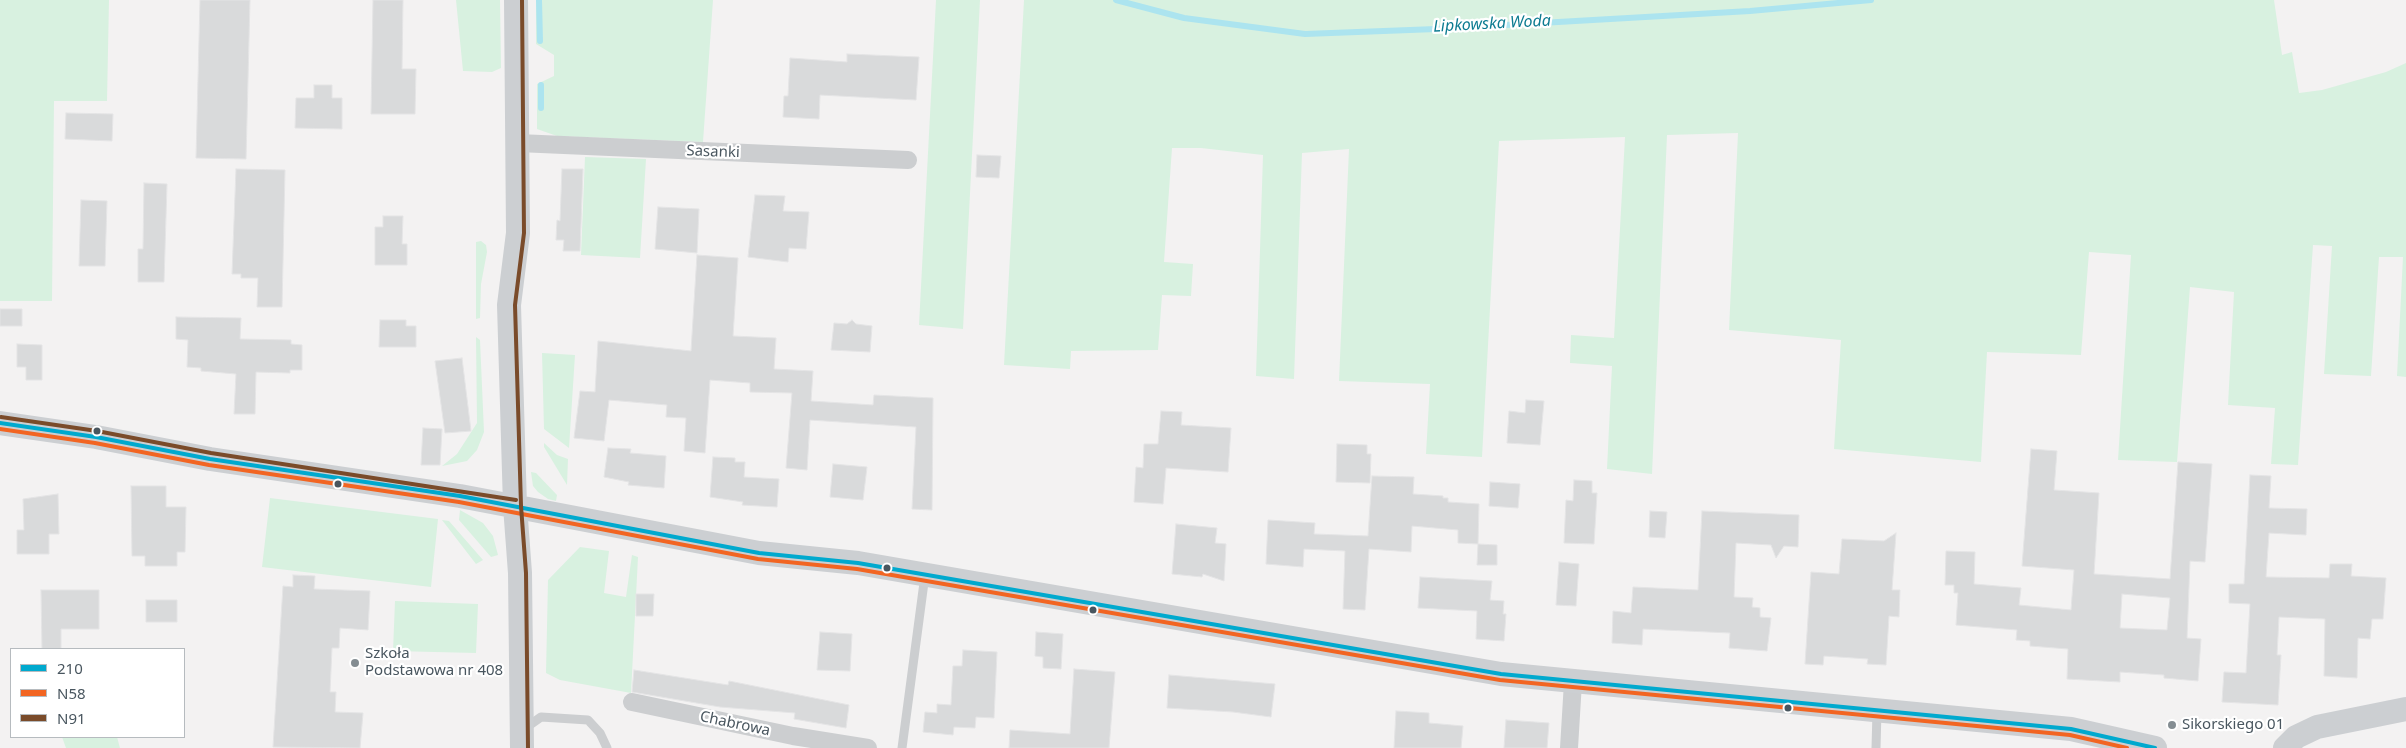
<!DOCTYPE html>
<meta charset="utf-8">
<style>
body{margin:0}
#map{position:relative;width:2406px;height:748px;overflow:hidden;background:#f3f2f2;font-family:"Noto Sans",sans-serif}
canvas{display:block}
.legend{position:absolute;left:10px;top:648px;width:175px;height:90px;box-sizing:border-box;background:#fff;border:1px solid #b6bbbf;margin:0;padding:6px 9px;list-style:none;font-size:15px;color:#49565f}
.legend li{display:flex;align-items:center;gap:10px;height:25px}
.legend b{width:25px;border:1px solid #b6bbbf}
</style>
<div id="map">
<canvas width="2406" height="748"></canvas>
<ul class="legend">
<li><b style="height:6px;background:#00a9ce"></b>210</li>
<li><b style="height:6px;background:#f26522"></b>N58</li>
<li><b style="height:6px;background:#7a4b2a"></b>N91</li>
</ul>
</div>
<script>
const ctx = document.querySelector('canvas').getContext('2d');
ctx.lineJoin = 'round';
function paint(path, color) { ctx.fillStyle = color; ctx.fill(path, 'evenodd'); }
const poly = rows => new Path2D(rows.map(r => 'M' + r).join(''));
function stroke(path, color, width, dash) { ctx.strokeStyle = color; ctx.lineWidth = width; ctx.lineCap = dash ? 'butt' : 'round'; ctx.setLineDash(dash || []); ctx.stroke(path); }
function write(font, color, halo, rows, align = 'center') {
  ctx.font = font + ' "Noto Sans",sans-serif'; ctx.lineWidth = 4.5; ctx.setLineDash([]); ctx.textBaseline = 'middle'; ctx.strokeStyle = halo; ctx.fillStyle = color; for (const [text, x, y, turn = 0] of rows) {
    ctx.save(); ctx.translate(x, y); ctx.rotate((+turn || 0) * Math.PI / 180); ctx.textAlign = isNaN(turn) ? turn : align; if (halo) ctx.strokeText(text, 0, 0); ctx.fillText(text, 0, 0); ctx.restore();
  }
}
const green = poly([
 [0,0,109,0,107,101,54,101,52,301,0,301],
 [456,0,500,0,501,68,492,72,463,71],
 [536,0,713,0,703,142,557,136,537,129,537,84,554,76,554,55,536,44],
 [936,0,980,0,963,329,919,325],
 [1024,0,2274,0,2282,55,2292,52,2299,93,2322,90,2386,72,2406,63,2406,377,2397,376,2403,257,2379,257,2371,376,2324,374,2332,246,2313,245,2298,465,2271,464,2275,408,2228,405,2234,292,2190,287,2177,462,2118,460,2131,255,2089,252,2081,355,1987,352,1981,462,1834,449,1841,340,1729,330,1738,133,1667,135,1652,474,1607,469,1612,366,1570,363,1571,335,1614,338,1625,137,1499,141,1482,457,1426,454,1430,384,1339,381,1349,149,1302,153,1294,379,1256,376,1263,155,1201,148,1172,148,1164,262,1193,264,1191,296,1162,295,1158,350,1071,351,1070,369,1004,365],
 [585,157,646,159,640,258,581,255],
 [481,241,486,245,487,252,481,284,480,318,476,319,476,242],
 [476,337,480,340,484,432,477,450,467,461,442,466,457,454,477,423],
 [542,353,575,355,569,448,544,429],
 [544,443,557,455,568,459,567,485,544,447],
 [531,472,536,473,557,495,556,501,548,499,538,492,533,486],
 [270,498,438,519,431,587,262,567],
 [460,510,483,523,493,536,498,555,491,557,459,520],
 [442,520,449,521,483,560,476,564],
 [580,547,609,551,604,593,626,597,632,555,638,557,631,693,560,680,546,673,548,580],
 [395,601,478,604,476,653,393,651],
 [62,737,117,737,120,748,66,748]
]);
const stream = poly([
 [539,0,540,41],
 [1116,0,1184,18,1305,34,1436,29,1750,11,1871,0],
 [541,85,541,108]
]);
const building = poly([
 [200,0,250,0,246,159,196,158,200,0],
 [373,0,403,0,402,69,416,69,415,114,371,114,373,0],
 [847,54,919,57,916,100,820,95,819,119,783,117,784,96,788,96,790,58,847,62,847,54],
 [314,85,332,85,332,98,342,98,342,129,295,128,296,98,314,98,314,85],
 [66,113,113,114,112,141,65,139,66,113],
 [977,155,1001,156,999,178,976,177,977,155],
 [236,169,285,170,282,307,257,307,258,278,241,278,241,274,232,274,236,169],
 [562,169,583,169,580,251,563,251,564,240,556,240,557,220,560,221,562,169],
 [144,183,167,184,164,282,138,282,138,249,143,249,144,183],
 [755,195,785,196,783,211,809,212,806,249,789,248,788,262,748,257,755,195],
 [81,200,107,201,105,266,79,266,81,200],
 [658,207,699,209,697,253,655,249,658,207],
 [383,216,403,216,402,244,407,244,407,265,375,265,375,227,383,227,383,216],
 [697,255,738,258,733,336,776,338,774,369,813,371,811,401,873,405,874,395,933,398,932,510,912,509,916,427,810,420,807,470,786,468,792,393,750,392,750,383,710,380,705,453,684,451,686,418,666,417,667,405,609,400,604,441,574,438,580,391,595,392,598,341,691,351,697,255],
 [0,309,22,309,22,326,0,326,0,309],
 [176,317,241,318,240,339,291,340,291,344,302,345,302,370,290,370,290,373,256,372,255,414,234,414,236,374,201,371,201,368,187,367,188,340,176,339,176,317],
 [380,320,406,320,406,326,416,326,416,347,379,347,380,320],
 [852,320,856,324,872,326,870,352,831,350,834,323,847,324,852,320],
 [17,344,42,345,42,380,26,380,26,367,17,367,17,344],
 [462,358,471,431,445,433,435,361,462,358],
 [1526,400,1544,401,1540,445,1507,443,1509,411,1525,413,1526,400],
 [1161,411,1182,412,1181,425,1231,428,1228,472,1166,468,1163,504,1134,502,1136,467,1143,468,1144,444,1158,444,1161,411],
 [423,428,442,429,440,465,421,465,423,428],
 [1337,444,1367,445,1367,454,1371,454,1370,483,1336,482,1337,444],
 [608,448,631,449,630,453,666,456,664,488,628,485,629,482,604,477,608,448],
 [2031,449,2057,451,2054,490,2099,493,2094,574,2170,579,2178,462,2212,464,2205,562,2190,561,2187,638,2201,639,2198,681,2164,678,2164,675,2120,672,2120,682,2067,679,2068,649,2030,646,2030,641,2016,640,2017,630,1956,625,1958,593,1954,593,1954,585,1945,585,1946,551,1975,552,1974,584,2021,588,2019,605,2071,610,2074,570,2022,566,2031,449],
 [2122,594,2170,598,2167,630,2120,628,2122,594],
 [713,457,735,458,735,462,745,462,744,477,779,479,777,507,742,505,743,502,710,497,713,457],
 [833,464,867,467,863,500,830,497,833,464],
 [2250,475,2271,476,2269,508,2307,509,2306,535,2269,533,2266,577,2329,578,2330,564,2352,564,2351,576,2386,578,2383,619,2372,619,2370,639,2358,638,2357,678,2324,676,2325,619,2279,617,2277,655,2281,655,2278,705,2222,702,2224,672,2246,673,2250,604,2229,603,2229,584,2244,584,2250,475],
 [1372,476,1414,477,1413,494,1443,496,1443,498,1448,498,1448,502,1479,504,1478,544,1458,543,1458,530,1412,526,1411,552,1369,549,1365,610,1343,609,1345,551,1304,549,1303,567,1266,564,1268,520,1315,523,1314,534,1368,536,1372,476],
 [1574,480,1592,481,1592,493,1597,493,1594,544,1564,543,1566,500,1573,501,1574,480],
 [1490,482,1520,484,1518,508,1489,506,1490,482],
 [131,486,166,486,166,507,186,507,185,552,177,552,177,566,145,566,145,556,132,556,131,486],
 [58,494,59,534,49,534,49,554,17,554,17,530,24,530,23,499,58,494],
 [1650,511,1667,512,1665,538,1649,537,1650,511],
 [1702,511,1799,515,1798,547,1784,546,1776,558,1771,545,1736,543,1734,597,1753,598,1752,607,1760,608,1760,617,1771,618,1767,651,1729,648,1730,633,1643,629,1642,645,1612,643,1613,611,1631,613,1633,587,1698,590,1702,511],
 [1176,524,1217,528,1215,543,1226,544,1224,581,1203,574,1202,577,1172,574,1176,524],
 [1896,533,1892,590,1900,590,1899,617,1889,616,1886,665,1867,664,1868,659,1824,656,1823,665,1805,664,1811,572,1839,574,1842,539,1884,541,1896,533],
 [1478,544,1497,545,1497,565,1477,565,1478,544],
 [1559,562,1579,564,1576,606,1556,605,1559,562],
 [293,575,315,576,314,589,370,591,368,630,340,628,339,648,332,648,330,692,336,692,335,712,363,713,360,748,273,747,283,586,293,587,293,575],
 [1420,577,1492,581,1490,600,1504,601,1503,614,1506,614,1504,641,1476,639,1477,611,1418,608,1420,577],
 [41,590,99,590,99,629,61,629,61,649,42,649,41,590],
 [636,594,654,594,653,616,636,616,636,594],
 [146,600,177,600,177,622,146,622,146,600],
 [820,632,852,634,850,671,817,670,820,632],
 [1036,632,1063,634,1061,669,1043,668,1043,657,1035,656,1036,632],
 [963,650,997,652,994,718,976,717,975,728,954,727,953,735,923,732,925,712,937,713,937,704,951,705,953,666,962,666,963,650],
 [1074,669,1115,672,1109,748,1009,748,1010,730,1070,734,1074,669],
 [634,670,728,685,729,681,849,705,846,728,794,719,795,713,720,707,632,692,634,670],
 [1169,675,1275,684,1271,717,1233,712,1167,708,1169,675],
 [1396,711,1429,713,1429,723,1463,726,1461,748,1394,748,1396,711],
 [1506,720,1549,723,1547,748,1504,748,1506,720]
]);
const lane = poly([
 [524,729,541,717,588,720,600,733,607,748],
 [902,748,925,575],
 [1876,748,1877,711]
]);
const street = poly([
 [518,143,908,160],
 [632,702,793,736,868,748],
 [1569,748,1573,682]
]);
const secondary = poly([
 [516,0,518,233,509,305,515,506,520,573,522,748],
 [0,423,96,437,210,459,460,496,759,553,858,563,1501,674,2071,729,2155,748],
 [2285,748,2296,737,2317,727,2406,709]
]);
const bus1 = poly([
 [0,423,96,437,210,459,460,496,759,553,858,563,1501,674,2071,729,2155,748]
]);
const bus2 = poly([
 [0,429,95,443,209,465,459,502,758,559,857,569,1500,680,2070,735,2127,748]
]);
const bus3 = poly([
 [522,0,524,233,515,305,521,506,526,573,528,748],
 [1,417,97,431,211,453,516,500]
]);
const markers = [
 [97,431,4.5,"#49565f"],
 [338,484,4.5,"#49565f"],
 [887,568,4.5,"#49565f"],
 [1093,610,4.5,"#49565f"],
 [355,663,5,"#848d92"],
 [1788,708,4.5,"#49565f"],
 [2172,725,5,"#848d92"]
];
const streetNames = [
 ["Sasanki",713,152,2],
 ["Chabrowa",735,724,12]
];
const poiNames = [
 ["Szkoła",365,654],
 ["Podstawowa nr 408",365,671],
 ["Sikorskiego 01",2182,725]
];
const waterNames = [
 ["Lipkowska Woda",1492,24,-3]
];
paint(green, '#d8f1e0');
stroke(stream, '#ace4ef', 6);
paint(building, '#d9dadb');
stroke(building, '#e4e4e5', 1);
stroke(lane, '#ccced0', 9);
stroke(street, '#ccced0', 18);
stroke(secondary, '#cccfd2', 24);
stroke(bus1, '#00a9ce', 4);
stroke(bus2, '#f26522', 4);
stroke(bus3, '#7a4b2a', 4);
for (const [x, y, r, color] of markers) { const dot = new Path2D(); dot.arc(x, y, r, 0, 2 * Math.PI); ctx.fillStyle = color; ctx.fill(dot); stroke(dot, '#fff', 2); }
write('15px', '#49565f', '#fff', streetNames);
write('15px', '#49565f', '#fff', poiNames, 'left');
write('italic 16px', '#0c7b91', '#fff', waterNames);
</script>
